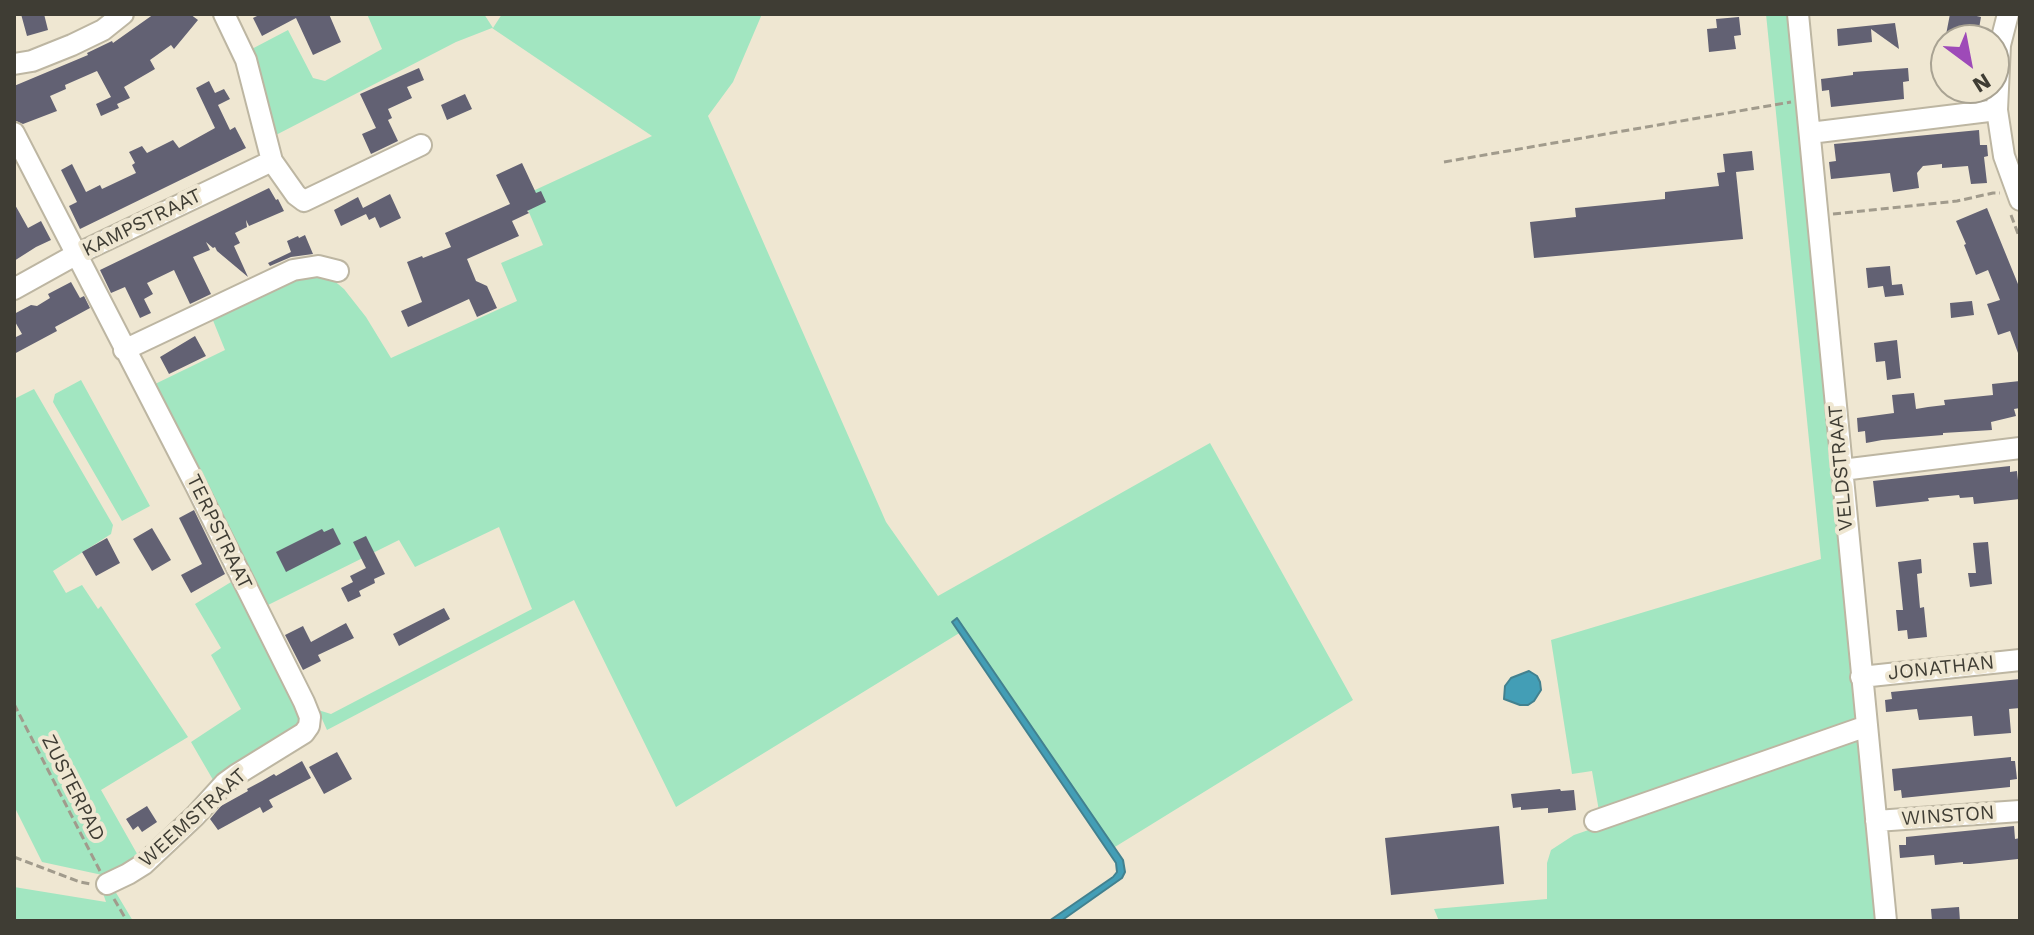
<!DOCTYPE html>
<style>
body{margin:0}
#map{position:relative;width:2034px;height:935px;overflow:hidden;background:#efe7d2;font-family:"Work Sans",sans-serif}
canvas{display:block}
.frame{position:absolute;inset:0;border:16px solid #3f3d34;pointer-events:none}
.north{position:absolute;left:1930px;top:24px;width:80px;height:80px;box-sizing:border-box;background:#efe7d2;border:2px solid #a9a393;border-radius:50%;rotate:148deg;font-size:22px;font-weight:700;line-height:32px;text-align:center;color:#3f3d34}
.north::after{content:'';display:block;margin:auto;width:28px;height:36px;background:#9e4ab8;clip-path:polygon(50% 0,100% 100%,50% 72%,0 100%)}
</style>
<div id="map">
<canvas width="2034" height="935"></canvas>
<div class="frame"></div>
<div class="north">N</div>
</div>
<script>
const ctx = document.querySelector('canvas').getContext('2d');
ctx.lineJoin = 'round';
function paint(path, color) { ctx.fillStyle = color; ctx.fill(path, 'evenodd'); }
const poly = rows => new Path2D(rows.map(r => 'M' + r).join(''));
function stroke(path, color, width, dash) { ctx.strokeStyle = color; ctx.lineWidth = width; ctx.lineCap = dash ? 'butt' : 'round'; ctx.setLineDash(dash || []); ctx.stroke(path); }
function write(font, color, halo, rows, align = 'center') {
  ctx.font = font + ' "Work Sans",sans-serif'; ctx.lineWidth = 8; ctx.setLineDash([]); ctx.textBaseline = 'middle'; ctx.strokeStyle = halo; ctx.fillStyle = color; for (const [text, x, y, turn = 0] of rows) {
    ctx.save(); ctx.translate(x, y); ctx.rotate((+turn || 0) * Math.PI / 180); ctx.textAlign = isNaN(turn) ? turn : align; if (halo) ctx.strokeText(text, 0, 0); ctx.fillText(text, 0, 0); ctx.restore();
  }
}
const green = poly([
 [367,14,484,14,493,28,502,14,762,14,733,82,708,116,886,522,938,596,1210,443,1353,700,1110,850,961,632,676,807,574,600,327,730,318,710,331,714,532,609,499,527,415,567,399,540,266,606,153,385,225,350,210,313,313,272,326,274,344,289,366,317,391,358,517,301,501,263,543,245,522,196,652,136,492,28,456,42,274,136,248,51,288,30,313,78,325,81,382,49],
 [1766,14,1789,14,1858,718,1599,811,1592,771,1572,774,1551,640,1821,559],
 [81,380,150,506,122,521,53,402,55,394],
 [34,389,113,525,111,534,53,571,66,593,82,585,98,609,101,606,188,737,101,790,140,859,107,876,42,862,14,806,14,399],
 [236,579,303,707,296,730,216,785,191,742,241,709,211,655,221,648,195,604],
 [1860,737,1881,921,1439,921,1434,909,1547,899,1547,863,1551,850,1574,835],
 [112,886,133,921,14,921,14,887,106,902,102,890]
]);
const water = poly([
 [957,618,1123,860,1125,872,1122,878,1061,921,1049,921,1113,877,1117,872,1116,863,952,622,957,618],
 [1529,671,1537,676,1540,682,1541,690,1534,701,1528,705,1520,705,1504,699,1505,686,1511,678,1529,671]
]);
const building = poly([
 [21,14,44,14,48,30,27,36],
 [154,14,190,14,198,20,174,49,171,45,150,60,155,69,124,87,130,98,117,104,119,108,101,116,96,104,111,97,97,71,65,85,66,89,50,96,57,111,23,124,14,120,14,86,88,55,87,53,112,41,113,43],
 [261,14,329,14,341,42,313,55,296,18,262,36,253,18],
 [1950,14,1968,14,1981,17,1977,40,1945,40],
 [1739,17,1741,35,1734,36,1736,49,1709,52,1707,29,1717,28,1716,19],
 [1895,23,1899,49,1871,29,1872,42,1838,46,1837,29],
 [419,68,424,80,407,87,412,98,388,109,392,118,388,120,398,141,371,154,362,134,376,128,360,94],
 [1908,68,1909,81,1903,82,1904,99,1831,107,1829,90,1822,91,1821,79,1853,75,1853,72],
 [209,81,215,93,224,89,230,99,218,105,230,130,235,127,246,148,80,229,69,206,77,202,61,170,72,164,86,192,100,185,102,189,136,173,132,165,135,163,129,152,142,146,147,153,173,140,179,148,215,128,196,88],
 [465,94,472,109,447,120,441,105],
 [1979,130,1980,145,1987,145,1988,156,1984,157,1987,183,1971,184,1968,166,1942,168,1942,164,1923,166,1917,173,1919,188,1893,192,1890,173,1831,179,1829,162,1836,161,1834,144],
 [1752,151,1754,170,1736,172,1743,239,1534,258,1530,222,1576,217,1575,208,1665,199,1665,192,1719,186,1717,173,1725,172,1723,154],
 [522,163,536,193,541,191,546,202,527,211,529,213,512,221,519,236,467,259,476,281,487,286,497,308,477,317,469,299,408,327,401,311,422,302,407,262,422,256,423,258,451,247,445,233,510,204,496,175],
 [269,188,276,200,278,199,284,211,249,226,246,220,247,227,235,233,240,243,234,246,248,277,217,251,215,247,213,248,206,242,210,250,193,257,211,294,190,304,174,270,147,283,153,294,144,299,151,313,140,318,125,287,111,293,100,270],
 [390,194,401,218,380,228,375,217,369,220,366,214,341,226,334,210,358,197,363,208],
 [14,203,28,228,41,221,51,240,36,247,14,261],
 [1987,208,2020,289,2020,353,2018,353,2010,331,1998,335,1987,304,2000,300,1988,270,1976,275,1964,245,1966,244,1956,221],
 [305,235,313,254,291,257,270,266,268,263,291,252,287,241,298,236,299,238],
 [1890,266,1892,285,1902,284,1904,295,1885,297,1883,286,1868,288,1866,268],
 [71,282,80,298,84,296,90,308,55,327,57,331,14,354,14,338,22,334,14,320,14,314,31,305,37,306,50,298,48,294],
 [1972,301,1974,315,1951,318,1950,303],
 [195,336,206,356,169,374,160,357],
 [1897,340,1901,378,1887,380,1885,361,1876,362,1874,343],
 [2020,381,2020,408,2014,409,2016,416,1991,422,1992,430,1943,433,1943,435,1882,440,1866,443,1865,431,1858,432,1857,418,1894,413,1892,395,1914,393,1916,409,1928,407,1945,405,1944,400,1993,395,1992,384],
 [2010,466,2010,472,2017,471,2020,499,1974,504,1973,497,1960,498,1959,495,1928,498,1929,501,1876,507,1873,481],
 [194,510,225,574,191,593,181,575,202,564,179,518],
 [152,528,171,560,152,571,133,539],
 [333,528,341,544,286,572,276,552,322,529,324,532],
 [366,536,385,574,374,579,375,583,359,591,361,596,348,602,341,588,353,582,350,576,366,568,353,542],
 [107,538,120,563,96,576,82,552],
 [1988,542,1992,584,1970,587,1968,573,1976,573,1973,543],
 [1921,559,1922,573,1917,574,1920,608,1924,607,1927,637,1908,639,1907,630,1898,631,1896,610,1903,610,1898,562],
 [444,608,450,619,399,646,393,634],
 [346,623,354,638,318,655,321,661,303,670,285,635,303,626,311,642],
 [2020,679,2020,708,2009,709,2011,733,1974,736,1972,716,1919,720,1917,709,1886,712,1885,700,1892,699,1891,692],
 [337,752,352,779,324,794,309,767],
 [2011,757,2011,761,2015,761,2017,779,2010,780,2010,787,1902,798,1901,790,1894,791,1892,769],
 [302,761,311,778,269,800,273,807,263,813,260,807,218,830,210,819,221,806,248,791,247,789,262,781,274,774,276,776],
 [1560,789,1561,791,1574,790,1576,810,1548,813,1548,808,1521,810,1521,807,1513,808,1511,794],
 [147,806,157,822,142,832,138,826,133,830,126,819],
 [1499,826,1504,884,1391,895,1385,838],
 [2014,826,2015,839,2020,838,2020,856,2018,859,1970,864,1963,864,1963,862,1935,865,1934,855,1900,858,1899,845,1906,845,1906,837],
 [1959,907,1960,921,1932,921,1931,909]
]);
const path = poly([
 [1444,162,1791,102],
 [1833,214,1957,201,1993,193,2000,193],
 [2011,215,2020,239],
 [14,704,100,871],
 [14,857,80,882,91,884],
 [114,899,127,921]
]);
const minor = poly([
 [224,14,246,60,272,161,296,195,304,201,421,145],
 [1798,14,1886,921],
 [2008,14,2000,45,1997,110,2004,156,2020,200],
 [14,64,32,61,72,45,103,30,123,14],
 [14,133,196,486,304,702,310,717,309,726,304,733,236,775,225,783,195,816,144,864,128,874,107,884],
 [1810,133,1997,110],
 [14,289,77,254,272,161],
 [124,350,293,270,318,266,338,271],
 [1842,470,2020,448],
 [1861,677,2020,660],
 [1595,821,1867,726],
 [1876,821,2020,811]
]);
const streetNames = [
 ["KAMPSTRAAT",142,223,-26],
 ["VELDSTRAAT",1841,468,-95],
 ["TERPSTRAAT",219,532,64],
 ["JONATHAN",1941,668,-6],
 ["ZUSTERPAD",73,788,63],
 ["WINSTON",1948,816,-4],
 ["WEEMSTRAAT",193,818,-42]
];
paint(green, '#a2e6c1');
paint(water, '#439eb6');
stroke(water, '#42818f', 2);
paint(building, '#626173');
stroke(minor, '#bdb6a2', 24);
stroke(path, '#a19b8c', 3, [8, 4]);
stroke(minor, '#fff', 20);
write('20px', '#3f3d34', '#efe7d2', streetNames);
</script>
